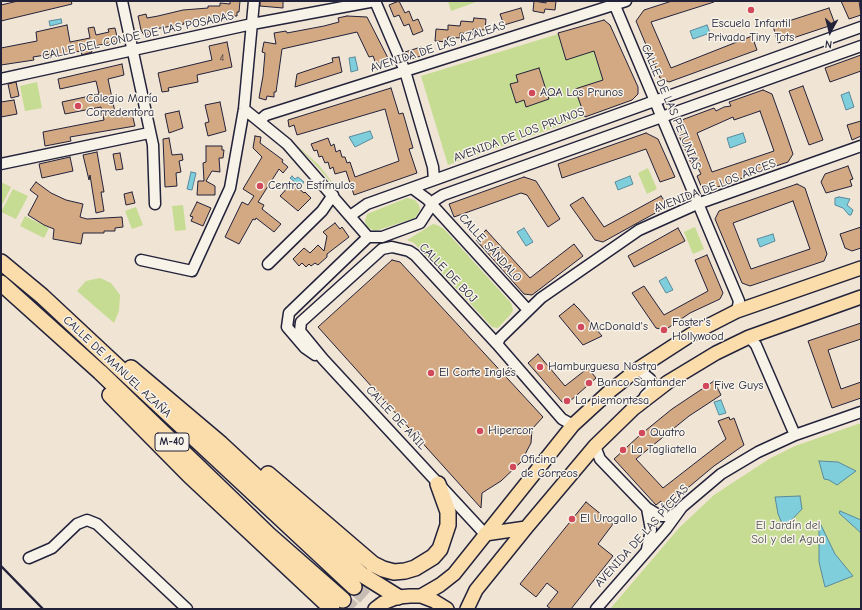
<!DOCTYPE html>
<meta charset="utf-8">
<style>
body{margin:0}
#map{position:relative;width:862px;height:610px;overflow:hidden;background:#f0e4d4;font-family:"Comic Neue",sans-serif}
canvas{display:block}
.frame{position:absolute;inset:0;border:2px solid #22223b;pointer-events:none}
.north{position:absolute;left:810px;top:12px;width:40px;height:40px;-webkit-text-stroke:3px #f7f3e8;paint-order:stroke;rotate:187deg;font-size:11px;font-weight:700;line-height:16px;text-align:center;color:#22223b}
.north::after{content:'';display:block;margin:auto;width:14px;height:18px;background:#22223b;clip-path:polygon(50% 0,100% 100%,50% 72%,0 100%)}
</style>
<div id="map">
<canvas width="862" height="610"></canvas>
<div class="frame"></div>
<div class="north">N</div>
</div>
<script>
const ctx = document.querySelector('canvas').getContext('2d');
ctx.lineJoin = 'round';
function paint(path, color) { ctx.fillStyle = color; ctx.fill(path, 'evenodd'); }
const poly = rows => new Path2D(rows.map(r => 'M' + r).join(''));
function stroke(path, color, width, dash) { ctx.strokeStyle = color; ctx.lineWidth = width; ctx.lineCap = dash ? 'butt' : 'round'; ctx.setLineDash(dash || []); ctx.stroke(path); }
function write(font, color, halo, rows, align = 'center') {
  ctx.font = font + ' "Comic Neue",sans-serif'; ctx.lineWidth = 3; ctx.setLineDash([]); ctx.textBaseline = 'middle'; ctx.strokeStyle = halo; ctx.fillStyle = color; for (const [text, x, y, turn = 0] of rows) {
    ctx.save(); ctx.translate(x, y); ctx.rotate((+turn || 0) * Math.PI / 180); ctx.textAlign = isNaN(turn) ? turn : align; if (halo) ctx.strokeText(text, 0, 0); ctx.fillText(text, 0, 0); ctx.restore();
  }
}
const green = poly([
 [448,1,479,1,451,11],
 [604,20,610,25,638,87,635,97,632,100,611,108,448,165,421,76],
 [37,82,42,108,25,111,20,86],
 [294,143,318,164,340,192,312,161],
 [648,168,657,189,647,194,638,173],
 [1,182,11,187,1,207],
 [13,189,28,196,16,219,1,212],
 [407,198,415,200,419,205,420,210,415,218,375,231,367,227,365,221,367,214],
 [183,205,186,230,175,231,172,206],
 [136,207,143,225,132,229,125,211],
 [25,216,49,228,44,238,20,226],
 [433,224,437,225,444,229,511,303,513,310,511,314,498,328,492,327,414,243,407,240],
 [695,227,704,249,693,254,684,232],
 [100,278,111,283,120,295,119,311,114,323,77,291,86,281],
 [861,423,861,609,610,609,679,528,714,495,769,459,795,446]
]);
const water = poly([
 [61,19,62,23,50,26,49,21,61,19],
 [707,25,710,33,693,39,690,31,707,25],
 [355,57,358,70,351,72,349,58,355,57],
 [849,92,854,107,846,110,841,95,849,92],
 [370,131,373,138,355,147,349,137,370,131],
 [743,133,746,142,730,148,727,138,743,133],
 [191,172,196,173,192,190,187,189,191,172],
 [292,176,295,179,298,177,304,182,300,187,290,178,292,176],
 [630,176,633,184,618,190,615,182,630,176],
 [839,197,850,199,847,205,853,210,851,215,849,215,843,208,835,205,835,198,839,197],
 [524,228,533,242,526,246,517,232,524,228],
 [773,234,775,241,760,247,757,239,773,234],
 [666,277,673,290,666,293,659,281,666,277],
 [721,400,726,413,719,415,714,402,721,400],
 [819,461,838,462,856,471,837,485,829,480,824,479,819,461],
 [800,496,802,509,784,528,778,514,775,497,800,496],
 [840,511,861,520,861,533,839,513,840,511],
 [819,521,835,554,853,576,825,587,819,562,819,521]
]);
const building = poly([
 [18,1,71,1,72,4,1,21,1,5,18,1],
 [230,1,240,1,239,12,237,12,237,16,220,16,220,18,208,18,207,20,184,22,184,24,149,30,150,34,144,35,141,30,138,16,146,14,147,18,158,16,183,10,208,8,208,6,220,6,220,3,230,4,230,1],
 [260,1,283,1,283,8,260,6,260,1],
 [399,1,405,13,409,11,413,21,418,19,423,31,413,35,409,24,404,26,399,15,394,17,389,5,399,1],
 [534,1,546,3,546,1,556,1,555,10,545,9,544,13,533,11,534,1],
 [672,1,714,1,714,2,651,22,671,68,752,36,757,50,669,82,660,78,636,21,644,10,672,1],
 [841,1,859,1,861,15,849,19,841,1],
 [521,8,524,19,504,25,500,14,521,8],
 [829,8,835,24,778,43,773,26,829,8],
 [347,16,367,17,389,60,376,64,373,56,369,57,357,32,282,49,276,92,274,92,274,97,267,96,266,100,259,98,263,76,265,53,262,52,264,42,276,44,274,33,286,31,287,33,324,26,339,22,338,18,347,16],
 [474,18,486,19,485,30,473,29,473,34,460,33,460,38,448,37,447,42,435,41,436,29,448,30,448,25,460,26,461,21,473,22,474,18],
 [604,20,610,25,638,87,638,94,632,100,585,117,575,89,603,80,594,51,566,60,558,33,604,20],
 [67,25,70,42,90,38,88,28,94,27,96,35,109,32,108,29,115,28,118,41,90,47,92,52,82,55,81,51,58,55,58,53,33,57,34,60,1,65,1,48,37,41,36,32,67,25],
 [227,42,232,67,197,75,198,82,168,88,169,91,162,92,158,73,212,60,209,46,227,42],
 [421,47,424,55,408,60,405,52,421,47],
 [861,55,861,71,830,82,825,68,861,55],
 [339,57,342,72,295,87,297,74,333,62,332,58,339,57],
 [122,64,124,75,108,79,116,117,132,114,135,126,70,137,71,141,45,146,43,132,104,120,101,107,65,114,62,102,99,94,96,81,60,89,58,79,122,64],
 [539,68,549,99,526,107,524,100,516,103,510,84,518,82,516,75,539,68],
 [16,82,19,96,11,98,8,84,16,82],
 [803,86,823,140,809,145,789,91,803,86],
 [391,88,399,114,403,113,413,148,409,149,417,173,354,195,346,171,335,174,333,167,330,169,328,162,325,163,322,156,319,157,317,150,314,151,311,144,328,138,331,146,334,144,336,152,340,150,342,157,345,157,347,163,350,162,355,177,399,161,385,109,297,135,294,125,289,127,288,120,391,88],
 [763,90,772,94,782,122,793,154,788,162,755,173,753,171,742,175,743,178,709,190,701,186,697,176,701,174,698,168,694,170,676,129,679,121,714,108,716,111,724,107,731,106,729,102,763,90],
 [760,111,774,151,712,172,697,133,733,117,734,120,760,111],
 [14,100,17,114,1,117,1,102,14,100],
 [220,102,226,131,208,136,205,123,209,122,205,105,220,102],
 [179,111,183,128,169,133,165,114,179,111],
 [861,121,861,136,852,140,847,125,861,121],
 [646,133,658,139,675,177,660,182,646,149,562,178,558,164,646,133],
 [255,136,261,137,260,143,283,160,282,162,288,167,283,173,279,169,258,202,264,205,262,209,281,224,274,232,256,218,255,220,253,219,239,244,225,237,242,202,248,205,254,196,243,189,262,157,253,148,255,136],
 [169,138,172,155,182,154,183,160,179,161,181,172,176,173,177,186,165,187,163,139,169,138],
 [206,146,222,146,222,150,224,150,223,158,219,158,220,172,212,171,206,181,215,186,215,195,197,195,198,181,204,181,203,163,206,162,206,146],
 [97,152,104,192,101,192,104,211,96,213,90,175,89,180,83,155,97,152],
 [120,153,123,169,116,170,113,154,120,153],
 [70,157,73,171,42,178,39,164,70,157],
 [848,166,853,179,850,180,852,186,826,193,821,182,825,174,848,166],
 [524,177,536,181,560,219,548,227,527,195,521,193,454,217,449,204,524,177],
 [36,182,51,193,66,200,83,204,80,217,87,219,122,217,123,227,115,228,115,231,104,231,104,233,83,233,81,244,53,239,54,229,44,225,28,215,38,196,30,190,36,182],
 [292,183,304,193,305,192,311,198,298,211,280,196,292,183],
 [797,184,805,188,827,254,824,261,750,286,742,283,715,219,719,211,797,184],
 [793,201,810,249,751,269,733,223,793,201],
 [132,192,135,203,126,205,124,194,132,192],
 [661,196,668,206,603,242,595,240,570,205,583,197,604,227,661,196],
 [197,202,211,208,203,226,191,221,193,217,190,216,197,202],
 [335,223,340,229,342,227,349,237,327,254,327,257,318,265,315,263,311,266,309,264,306,267,302,263,299,266,293,259,304,248,310,253,318,245,324,251,327,236,323,232,335,223],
 [861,227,861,248,852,251,845,248,840,234,861,227],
 [678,228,685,241,634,267,628,256,678,228],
 [486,230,530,278,574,244,583,256,532,295,524,294,476,240,486,230],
 [707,255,723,293,720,299,690,313,665,330,656,328,632,293,644,286,664,315,708,291,695,260,707,255],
 [392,260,400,262,543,417,532,429,531,443,521,462,501,481,482,493,481,508,318,327,392,260],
 [574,304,579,309,602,336,583,345,559,316,574,304],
 [861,323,861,339,828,350,841,389,861,382,861,398,832,408,808,341,861,323],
 [538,354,565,386,588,368,596,378,569,402,562,402,528,363,538,354],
 [714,381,721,395,689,416,636,459,663,488,726,439,718,421,729,417,730,420,734,418,744,445,714,466,666,506,661,501,656,505,614,459,640,435,672,409,714,381],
 [586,502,613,524,598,544,613,556,571,609,551,609,547,606,558,592,547,583,536,597,520,584,586,502]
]);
const highwayTunnel = poly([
 [354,587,378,609],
 [343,600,353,609]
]);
const minor = poly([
 [122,1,153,145,155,204],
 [375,1,405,71,433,167,434,180],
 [613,1,739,301,737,311],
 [1,79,252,24,375,1],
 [244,109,287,144,368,237],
 [259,121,266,115,626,1],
 [1,164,149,133],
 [412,188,427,199,528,310],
 [350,216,367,204,861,27],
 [368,237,382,237,420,223,435,200,443,195,861,46],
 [141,260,192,271,230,188,244,109,254,1],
 [268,264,322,211,333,195],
 [749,337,756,345,795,435],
 [497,344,500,338,541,298,639,230,697,204,861,146],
 [315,355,305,348,287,327,289,313,368,237],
 [638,369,650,379,652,385,650,391,645,396],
 [595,446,600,459,647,508,651,530,647,549],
 [647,508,660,516,672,516,678,511],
 [485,534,323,359,300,331,301,322,382,249,392,247,409,251,415,255,497,344,562,419,573,425],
 [29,558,52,548,77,524,87,520,97,524,187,609],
 [596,609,666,529,682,507,721,474,758,452,795,435,861,412]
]);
const major = poly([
 [485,534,526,528],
 [421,596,440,585,454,574,573,425,610,391,638,369,692,334,737,311,861,268],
 [375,609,383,603,398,597,410,596,421,596,434,601,447,609],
 [467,609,476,590,526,528,595,446,633,409,668,382,716,353,749,337,861,297]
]);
const highway = poly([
 [1,262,42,296,354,587],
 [1,283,100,372,269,535,343,600],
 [131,368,221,444,361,574,398,597],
 [110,395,189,475,332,609],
 [268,474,373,564,383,569,394,572,405,571,415,568,433,557,440,549,448,525,448,512,438,484]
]);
const rail = poly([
 [1,566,43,609]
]);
const markers = [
 [751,10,4,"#d1495b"],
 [532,93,4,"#d1495b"],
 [78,106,4,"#d1495b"],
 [260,186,4,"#d1495b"],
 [581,327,4,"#d1495b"],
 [664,330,4,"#d1495b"],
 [540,367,4,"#d1495b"],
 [431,373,4,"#d1495b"],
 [589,383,4,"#d1495b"],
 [706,386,4,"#d1495b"],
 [567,401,4,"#d1495b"],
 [480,431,4,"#d1495b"],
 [642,433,4,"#d1495b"],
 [623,450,4,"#d1495b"],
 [513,467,4,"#d1495b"],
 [572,519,4,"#d1495b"]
];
const numberNames = [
 ["4",222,58]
];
const shields = [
 [172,442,34]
];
const shieldNames = [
 ["M-40",172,442]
];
const poiNames = [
 ["Escuela Infantil",751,24,"center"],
 ["Privada Tiny Tots",751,38,"center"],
 ["AQA Los Prunos",540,93],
 ["Colegio María",86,99],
 ["Corredentora",86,113],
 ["Centro Estímulos",268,186],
 ["Foster's",672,323],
 ["Hollywood",672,337],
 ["McDonald's",589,327],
 ["Hamburguesa Nostra",548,367],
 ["El Corte Inglés",439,373],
 ["Banco Santander",597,383],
 ["Five Guys",714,386],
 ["La piemontesa",575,401],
 ["Hipercor",488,431],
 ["Quatro",650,433],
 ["La Tagliatella",631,450],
 ["Oficina",521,460],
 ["de Correos",521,474],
 ["El Urogallo",580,519]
];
const streetNames = [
 ["CALLE DEL CONDE DE LAS POSADAS",138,36,-12],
 ["AVENIDA DE LAS AZALEAS",438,47,-18],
 ["CALLE DE LAS PETUNIAS",671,107,67],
 ["AVENIDA DE LOS PRUNOS",519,135,-20],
 ["AVENIDA DE LOS ARCES",715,186,-21],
 ["CALLE SÁNDALO",490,248,48],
 ["CALLE DE BOJ",448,273,46],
 ["CALLE DE MANUEL AZAÑA",117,367,43],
 ["CALLE DE AÑIL",396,418,47],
 ["AVENIDA DE LAS PÍCEAS",642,536,-48]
];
const parkNames = [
 ["El Jardín del",788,526],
 ["Sol y del Agua",788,540]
];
paint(green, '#c6dc92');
paint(water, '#7fcedc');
stroke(water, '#5a899c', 1);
paint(building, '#d3a984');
stroke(building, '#22223b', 1);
stroke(highwayTunnel, '#c7bdb5', 15, [15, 8]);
stroke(minor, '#22223b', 13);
stroke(major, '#22223b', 16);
stroke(highway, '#22223b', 18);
stroke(minor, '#f7f3e8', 10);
stroke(major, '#fbddab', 13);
stroke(highway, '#fbddab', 15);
stroke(rail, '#22223b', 2.5);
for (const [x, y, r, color] of markers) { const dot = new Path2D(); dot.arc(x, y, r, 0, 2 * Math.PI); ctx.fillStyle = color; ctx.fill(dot); stroke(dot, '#f7f3e8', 1.5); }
write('10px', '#4e444d', null, numberNames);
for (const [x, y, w] of shields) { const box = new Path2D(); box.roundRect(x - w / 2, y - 9, w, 18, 3); ctx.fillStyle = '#f7f3e8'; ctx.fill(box); stroke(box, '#22223b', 1); }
write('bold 11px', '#22223b', null, shieldNames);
write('12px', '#22223b', '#f7f3e8', poiNames, 'left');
write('12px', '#22223b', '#f7f3e8', streetNames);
write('12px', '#4b5051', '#f7f3e8', parkNames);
</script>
